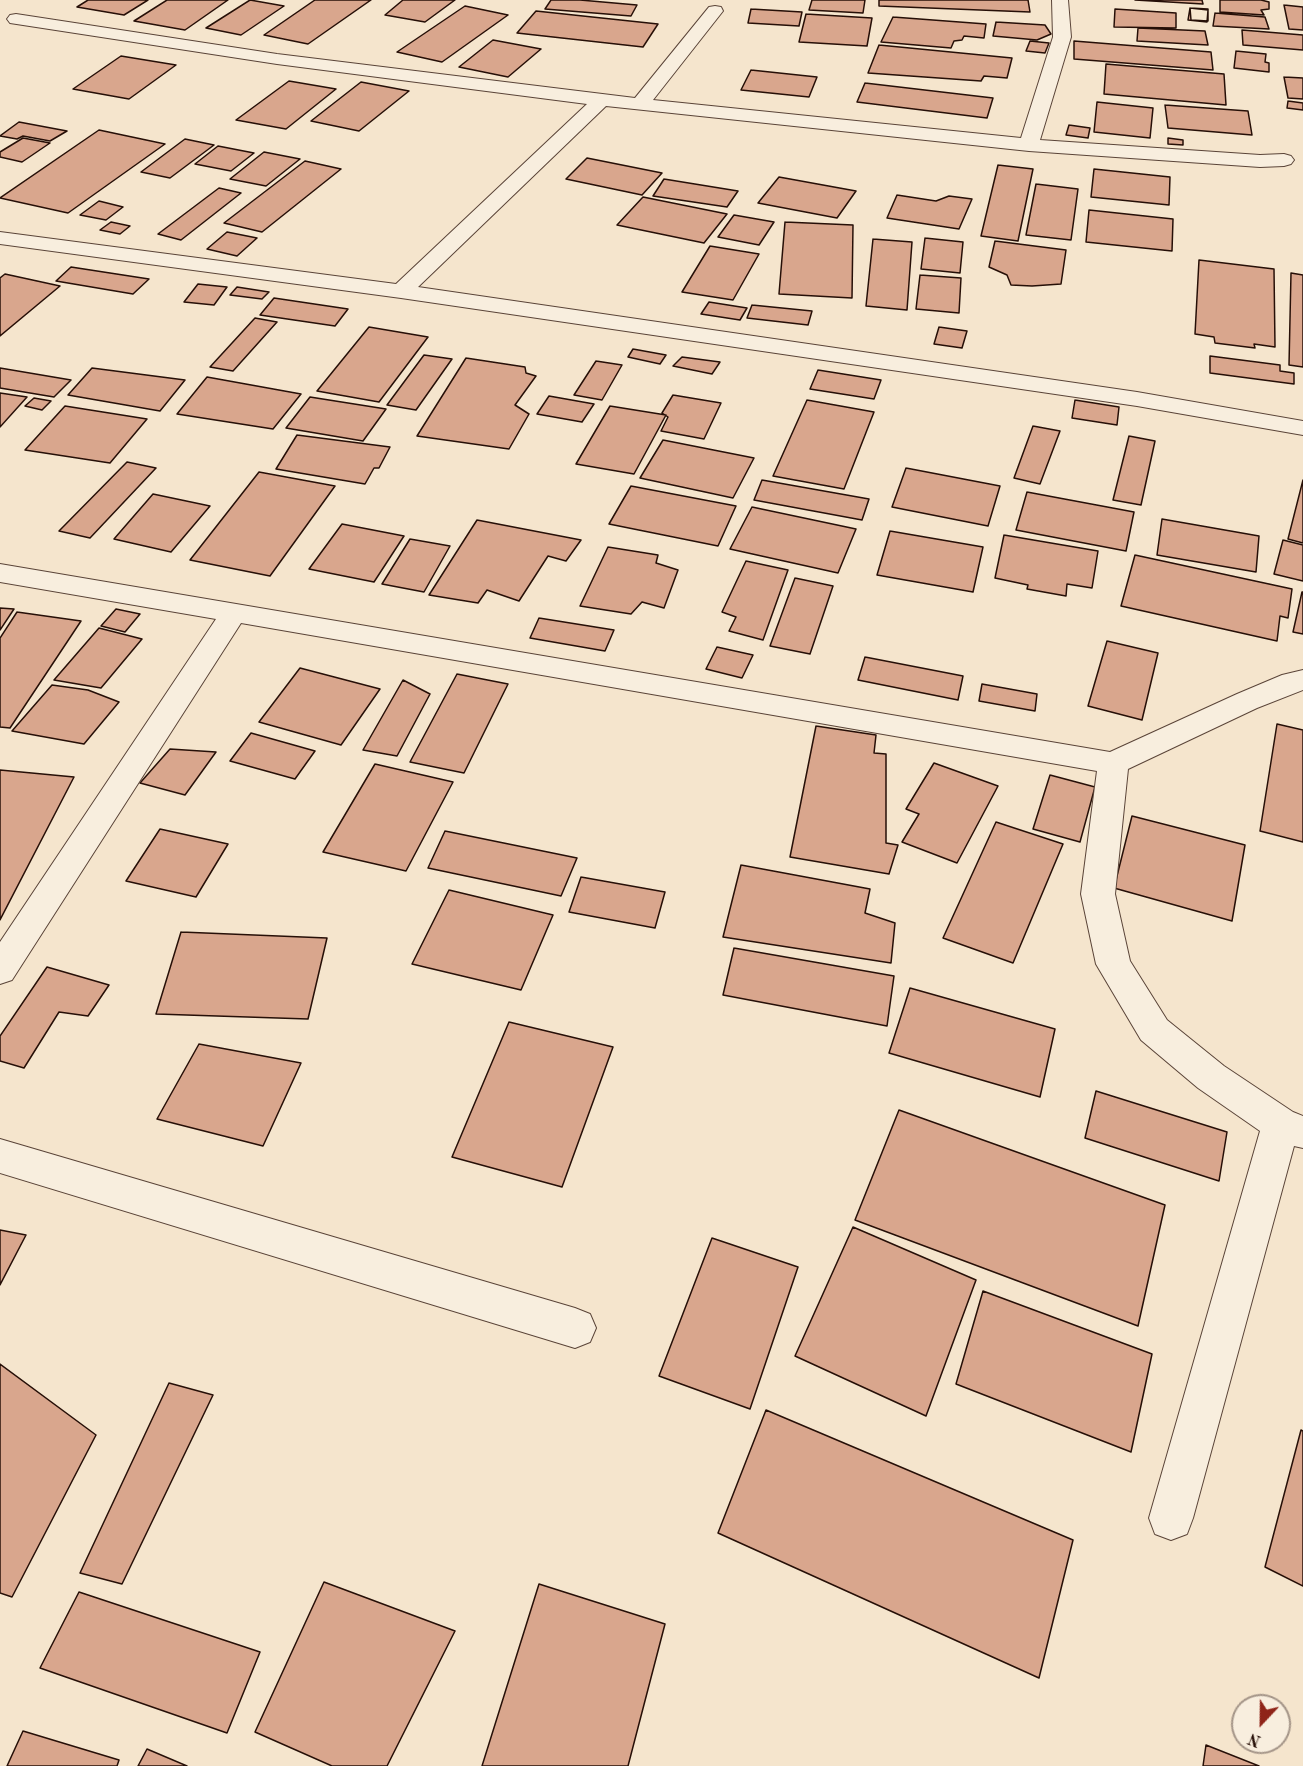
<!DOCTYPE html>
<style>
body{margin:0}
#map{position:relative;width:1303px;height:1766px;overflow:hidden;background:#f5e5cd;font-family:"Old Standard TT",serif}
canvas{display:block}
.north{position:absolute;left:1231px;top:1694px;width:60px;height:60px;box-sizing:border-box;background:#f8eede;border:2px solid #a49588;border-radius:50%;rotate:202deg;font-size:16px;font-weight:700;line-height:24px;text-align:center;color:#260f07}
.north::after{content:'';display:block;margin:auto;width:21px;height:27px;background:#8f2418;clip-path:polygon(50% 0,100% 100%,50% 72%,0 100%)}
</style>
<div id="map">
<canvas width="1303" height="1766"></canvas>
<div class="north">N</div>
</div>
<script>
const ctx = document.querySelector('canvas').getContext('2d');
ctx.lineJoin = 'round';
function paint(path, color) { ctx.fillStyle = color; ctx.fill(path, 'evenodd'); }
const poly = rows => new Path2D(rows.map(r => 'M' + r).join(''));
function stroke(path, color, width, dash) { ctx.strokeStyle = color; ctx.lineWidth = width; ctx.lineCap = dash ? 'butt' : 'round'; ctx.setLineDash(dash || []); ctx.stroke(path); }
const building = poly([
 [88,0,148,0,124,15,77,7,88,0],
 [167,0,228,0,185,30,134,21,167,0],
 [250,0,284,6,241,35,206,28,250,0],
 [315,0,371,0,308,44,264,35,315,0],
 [403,0,455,0,425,22,385,15,403,0],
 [551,0,580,0,637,5,631,16,545,9,551,0],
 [812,0,865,0,863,13,809,10,812,0],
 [879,0,1028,0,1030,12,879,6,879,0],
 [1135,0,1202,0,1203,4,1135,0],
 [1220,0,1261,0,1269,2,1269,9,1261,10,1264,15,1220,12,1220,0],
 [1284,5,1303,7,1303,30,1289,29,1284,5],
 [465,6,508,15,442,62,397,52,465,6],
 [1190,8,1208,9,1208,21,1191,20,1190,8],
 [1190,8,1208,10,1207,22,1188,20,1190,8],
 [751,9,802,12,799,26,748,23,751,9],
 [1115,9,1176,13,1176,28,1114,27,1115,9],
 [536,11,658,24,643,47,517,33,536,11],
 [1215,13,1265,17,1269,29,1213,26,1215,13],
 [806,14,872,18,867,46,799,42,806,14],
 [893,17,986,24,984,38,964,36,962,40,954,41,951,48,881,42,893,17],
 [996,22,1045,25,1051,34,1037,40,993,36,996,22],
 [1138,28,1205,31,1208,45,1137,41,1138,28],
 [1242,30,1303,35,1303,50,1243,45,1242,30],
 [493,40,541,49,508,77,459,67,493,40],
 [1030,41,1049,43,1045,53,1026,51,1030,41],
 [1074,41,1211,52,1213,70,1074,59,1074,41],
 [879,45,1012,58,1007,78,984,76,981,81,868,73,879,45],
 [1236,51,1266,54,1265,62,1269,63,1269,72,1234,68,1236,51],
 [121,56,176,65,129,99,73,89,121,56],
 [1106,64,1224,74,1226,105,1104,94,1106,64],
 [751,70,817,77,809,97,741,90,751,70],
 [1284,77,1303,78,1303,99,1288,98,1284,77],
 [289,81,336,89,286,129,236,120,289,81],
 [361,82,409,91,359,131,311,121,361,82],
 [865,83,993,98,987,118,857,102,865,83],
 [1288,101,1303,103,1303,110,1287,108,1288,101],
 [1097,102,1153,108,1150,138,1094,132,1097,102],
 [1165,105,1248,111,1252,135,1168,128,1165,105],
 [19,122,67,131,50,141,23,136,17,139,0,136,19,122],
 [1069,125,1090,128,1088,138,1066,135,1069,125],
 [99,130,165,144,68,213,0,198,99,130],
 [23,138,50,143,22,162,0,157,0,152,23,138],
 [1168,138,1183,140,1183,145,1168,144,1168,138],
 [185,139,214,145,170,178,141,172,185,139],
 [218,146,254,153,231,171,195,164,218,146],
 [264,152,300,159,266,186,230,179,264,152],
 [587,158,662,173,642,195,566,179,587,158],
 [305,161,341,169,262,232,224,223,305,161],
 [998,165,1033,169,1018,241,981,236,998,165],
 [1094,169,1170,177,1169,205,1091,197,1094,169],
 [779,177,856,191,837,218,758,203,779,177],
 [664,179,738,191,727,207,653,196,664,179],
 [1036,184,1078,189,1071,240,1026,235,1036,184],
 [219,188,241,193,181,240,158,234,219,188],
 [897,195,936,201,949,196,972,199,959,229,887,218,897,195],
 [643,197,727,214,704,243,617,225,643,197],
 [99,201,123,207,106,220,80,215,99,201],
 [1089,210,1173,219,1172,251,1086,242,1089,210],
 [734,215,774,222,759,245,718,237,734,215],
 [111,222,130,226,120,234,100,230,111,222],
 [785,222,853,225,852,298,779,294,785,222],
 [227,232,257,238,237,256,207,249,227,232],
 [925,238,963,242,960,273,921,269,925,238],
 [873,239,912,242,907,310,866,306,873,239],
 [995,241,1066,250,1061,284,1032,286,1011,285,1007,275,989,267,995,241],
 [710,246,759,254,733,300,682,292,710,246],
 [1199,260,1274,269,1275,347,1254,344,1255,348,1215,343,1214,337,1195,334,1199,260],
 [71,267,149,279,133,294,56,281,71,267],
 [1291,273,1303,275,1303,367,1289,365,1291,273],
 [5,274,60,286,0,336,0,278,5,274],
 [920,275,961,278,959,313,916,309,920,275],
 [198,284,227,287,214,305,184,302,198,284],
 [237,287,269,292,262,299,230,295,237,287],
 [274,298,348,309,335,326,260,315,274,298],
 [709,302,747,308,740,320,701,314,709,302],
 [752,305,812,311,808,325,747,318,752,305],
 [255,318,277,322,233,371,210,367,255,318],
 [369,327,428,337,379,402,317,391,369,327],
 [939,327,967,331,962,348,934,344,939,327],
 [633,349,666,355,660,364,628,357,633,349],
 [424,355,452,359,416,410,387,405,424,355],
 [1210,356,1280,365,1280,371,1294,373,1294,384,1210,373,1210,356],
 [682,357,720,362,712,374,673,366,682,357],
 [466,358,525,367,526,373,536,376,515,405,529,414,509,449,417,436,466,358],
 [596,361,622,365,602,400,574,395,596,361],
 [0,368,71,380,54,397,0,388,0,368],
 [92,368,185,380,160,411,68,395,92,368],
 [818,370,881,380,874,399,810,389,818,370],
 [207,377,301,394,273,429,177,414,207,377],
 [0,393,27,397,0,427,0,393],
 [673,395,721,403,704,439,661,431,668,417,662,413,673,395],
 [549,396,594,404,582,422,537,414,549,396],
 [310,397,386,409,363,441,286,428,310,397],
 [34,398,51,401,42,410,25,406,34,398],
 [807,400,874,412,844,489,773,476,807,400],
 [1075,400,1119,407,1117,425,1072,418,1075,400],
 [65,406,147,419,110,463,25,450,65,406],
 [610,406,666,415,634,474,576,464,610,406],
 [1033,426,1060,431,1040,484,1014,478,1033,426],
 [297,435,390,447,379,468,374,468,365,484,276,469,297,435],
 [1129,436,1155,441,1141,505,1113,500,1129,436],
 [663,440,754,458,733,498,640,478,663,440],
 [127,462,156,468,90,538,59,531,127,462],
 [906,468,1000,486,988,526,892,507,906,468],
 [259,472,335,486,270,576,190,560,259,472],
 [762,480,869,499,862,520,754,500,762,480],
 [1303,480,1303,543,1288,539,1303,480],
 [631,486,736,506,718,546,609,524,631,486],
 [1027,492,1134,512,1126,551,1016,530,1027,492],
 [153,494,210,506,171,552,114,539,153,494],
 [752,507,856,529,838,573,730,549,752,507],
 [1162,519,1259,536,1256,572,1157,555,1162,519],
 [477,520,581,540,566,561,548,556,519,601,487,590,478,603,429,595,477,520],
 [342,524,404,536,374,582,309,569,342,524],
 [890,531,983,547,973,592,877,575,890,531],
 [1004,535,1098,551,1092,588,1067,584,1066,596,1027,589,1028,585,995,578,1004,535],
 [410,539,450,546,424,592,382,584,410,539],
 [1283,540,1303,545,1303,581,1274,574,1283,540],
 [608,547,658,555,656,563,678,570,664,608,642,602,631,614,580,606,608,547],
 [1135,555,1292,589,1288,618,1280,616,1277,641,1121,606,1135,555],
 [746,561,788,570,763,640,729,631,736,617,722,612,746,561],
 [795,578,833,586,810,654,770,646,795,578],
 [1302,592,1303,592,1303,634,1293,632,1302,592],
 [0,608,14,609,0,630,0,608],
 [116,609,140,614,125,632,101,626,116,609],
 [17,612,81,621,10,728,0,727,0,638,17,612],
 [539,618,614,630,605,651,530,638,539,618],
 [99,628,142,639,101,688,54,680,99,628],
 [1107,641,1158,653,1142,720,1088,706,1107,641],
 [717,647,753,655,742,678,706,669,717,647],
 [865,657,963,676,958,700,858,680,865,657],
 [300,668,380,689,341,745,259,722,300,668],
 [457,674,508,684,464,773,410,762,457,674],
 [403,680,430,694,397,756,363,750,403,680],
 [982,684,1037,694,1035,711,979,701,982,684],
 [52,685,88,690,119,702,84,744,12,731,52,685],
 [1277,724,1303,730,1303,842,1260,831,1277,724],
 [816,726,876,735,874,753,886,754,886,843,898,845,889,874,790,857,816,726],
 [251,733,315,751,295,779,230,761,251,733],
 [170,749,216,752,185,795,140,783,170,749],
 [934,763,998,786,957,863,902,842,919,814,906,809,934,763],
 [375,764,453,782,406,871,323,852,375,764],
 [0,770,74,777,0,920,0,770],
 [1050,775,1095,787,1080,842,1033,829,1050,775],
 [1132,816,1245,845,1232,921,1114,888,1132,816],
 [996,822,1063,844,1013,963,943,938,996,822],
 [160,829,228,844,196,897,126,881,160,829],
 [445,831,577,858,561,896,428,868,445,831],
 [741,865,870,889,865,913,895,923,891,963,723,937,741,865],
 [581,877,665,892,655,928,569,912,581,877],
 [449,890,553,915,521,990,412,964,449,890],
 [181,932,327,938,308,1019,156,1014,181,932],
 [734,948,894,976,887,1026,723,995,734,948],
 [47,967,109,985,88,1016,59,1012,24,1068,0,1061,0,1036,47,967],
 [910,988,1055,1029,1040,1097,889,1053,910,988],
 [509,1022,613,1047,562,1187,452,1157,509,1022],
 [199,1044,301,1063,263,1146,157,1119,199,1044],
 [1096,1091,1227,1132,1219,1181,1085,1138,1096,1091],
 [899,1110,1165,1205,1138,1326,855,1220,899,1110],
 [853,1227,976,1280,926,1416,795,1356,853,1227],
 [0,1230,26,1235,0,1285,0,1230],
 [712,1238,798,1267,750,1409,659,1376,712,1238],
 [983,1291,1152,1354,1131,1452,956,1384,983,1291],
 [0,1364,96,1435,12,1597,0,1593,0,1364],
 [169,1383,213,1395,122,1584,80,1573,169,1383],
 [766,1410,1073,1540,1039,1678,718,1533,766,1410],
 [1301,1430,1303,1431,1303,1586,1265,1567,1301,1430],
 [324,1582,455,1631,387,1766,332,1766,255,1732,324,1582],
 [539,1584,665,1624,628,1766,482,1766,539,1584],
 [79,1592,260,1652,227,1733,40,1668,79,1592],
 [23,1731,119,1760,117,1766,7,1766,23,1731],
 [1206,1745,1259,1766,1203,1766,1206,1745],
 [147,1749,187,1766,138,1766,147,1749]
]);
const minor = poly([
 [1052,0,1068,0,1071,37,1040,140,1260,155,1284,154,1291,156,1294,160,1291,164,1284,166,1260,167,1029,151,606,106,418,287,1137,392,1303,421,1303,435,1137,406,401,298,0,244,0,232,396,284,587,104,277,64,10,23,7,19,10,15,16,14,277,54,635,98,709,7,715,6,721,7,723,11,653,100,1021,138,1053,37,1052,0],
 [0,564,1110,752,1237,694,1282,675,1303,670,1303,690,1257,708,1128,769,1115,894,1130,961,1167,1020,1224,1066,1293,1112,1303,1116,1303,1148,1294,1146,1193,1518,1187,1534,1171,1540,1155,1534,1149,1518,1260,1131,1198,1088,1141,1040,1096,964,1081,894,1097,771,241,623,12,980,0,984,0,942,216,619,0,582,0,564],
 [0,1139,575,1308,590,1314,596,1328,590,1342,575,1348,0,1173,0,1139]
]);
paint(building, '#d9a68d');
stroke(building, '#260f07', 1.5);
stroke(minor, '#5a4438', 2);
paint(minor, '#f8eede');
</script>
